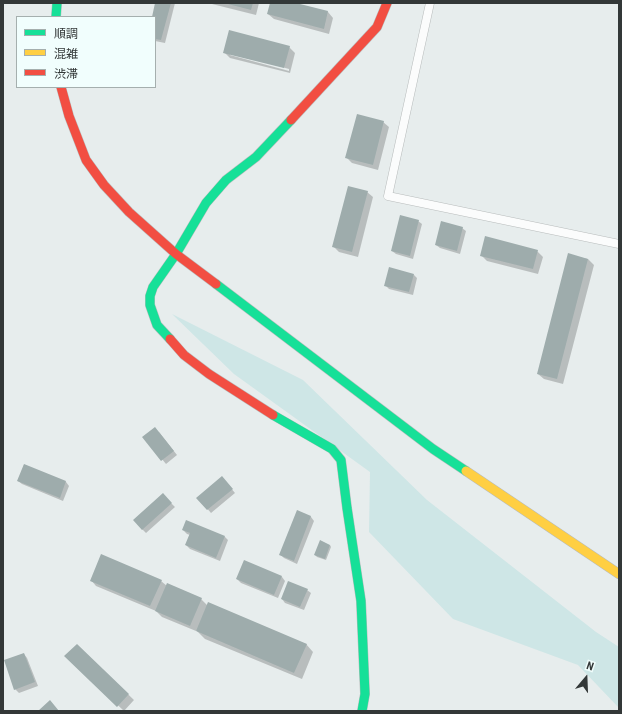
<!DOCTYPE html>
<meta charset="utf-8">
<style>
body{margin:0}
#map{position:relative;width:622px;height:714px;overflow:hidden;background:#e7eded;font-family:"Roboto Condensed","Noto Sans JP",sans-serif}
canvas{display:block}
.frame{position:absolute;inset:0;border:4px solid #333838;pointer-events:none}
.legend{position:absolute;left:16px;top:16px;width:140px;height:72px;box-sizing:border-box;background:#f1fefd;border:1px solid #a5afae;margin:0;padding:5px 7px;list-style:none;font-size:12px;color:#333838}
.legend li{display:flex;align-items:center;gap:8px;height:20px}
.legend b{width:20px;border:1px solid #a5afae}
.north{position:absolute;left:566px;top:658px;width:40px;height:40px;-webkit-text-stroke:3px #f1fefd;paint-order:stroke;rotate:19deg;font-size:11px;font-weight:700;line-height:16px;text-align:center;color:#333838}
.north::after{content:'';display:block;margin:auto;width:14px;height:18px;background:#333838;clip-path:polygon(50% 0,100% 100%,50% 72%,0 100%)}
</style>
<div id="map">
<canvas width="622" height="714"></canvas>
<div class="frame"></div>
<ul class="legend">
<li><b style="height:5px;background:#16e098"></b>順調</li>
<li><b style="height:5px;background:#ffcf43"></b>混雑</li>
<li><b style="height:5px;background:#f24e42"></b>渋滞</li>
</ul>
<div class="north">N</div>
</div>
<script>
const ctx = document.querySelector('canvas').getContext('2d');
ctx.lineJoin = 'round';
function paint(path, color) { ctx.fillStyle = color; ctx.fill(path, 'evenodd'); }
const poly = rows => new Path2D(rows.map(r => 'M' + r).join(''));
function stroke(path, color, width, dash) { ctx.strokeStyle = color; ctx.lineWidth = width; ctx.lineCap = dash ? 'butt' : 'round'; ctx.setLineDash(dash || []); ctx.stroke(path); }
const green = poly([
 [172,314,303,380,427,500,596,632,619,647,619,708,578,665,453,619,369,532,370,472,234,374]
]);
const shadow = poly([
 [156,3,175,3,165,43,155,41,155,17,153,17],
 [208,3,259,3,256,15],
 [271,3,292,3,328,12,333,18,329,34,274,19,268,14],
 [289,47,295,53,290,73,230,58,224,52],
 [230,53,289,69,289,71,230,55],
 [383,122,389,127,378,170,352,163,346,157],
 [367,192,373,197,358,257,339,252,333,246],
 [418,221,422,224,413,259,396,254,392,251],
 [462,228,466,231,460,254,440,248,436,245],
 [537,251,543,257,538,274,487,261,481,255],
 [569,255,588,259,594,265,563,384,544,379,538,374],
 [414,275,417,278,413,295,389,289,385,285],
 [159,432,177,455,166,464,144,437],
 [24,465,66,482,69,486,63,501,22,484,18,481],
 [225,481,235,493,211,513,198,498],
 [166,498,175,507,146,533,142,529],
 [298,512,311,517,314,521,297,564,284,558,281,555],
 [183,530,225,537,228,540,220,561,190,549,186,545,190,535,187,534],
 [330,545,331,547,326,560,317,557,315,555],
 [282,577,285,581,278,598,241,583,237,579],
 [91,580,161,581,167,586,201,599,208,606,306,644,313,652,302,679,205,639,196,630,196,631,162,617,156,611,96,586],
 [307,590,311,593,304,610,285,603,282,599],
 [77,645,134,700,124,711,66,656],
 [24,654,27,658,38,686,19,693,15,689]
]);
const building = poly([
 [155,3,171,3,161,40,155,39,155,17,152,17],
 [224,3,253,3,251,10],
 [270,3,296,3,328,11,324,29,267,14],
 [229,30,290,46,284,68,223,53],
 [357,114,384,121,373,165,345,158],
 [348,186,368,191,352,252,332,247],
 [400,215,419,220,410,256,391,251],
 [441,221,463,227,457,251,435,245],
 [485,236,538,250,533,269,480,256],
 [568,253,588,259,557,379,537,374],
 [389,267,414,274,409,292,384,286],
 [155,427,174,451,161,461,142,437],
 [24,464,66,481,60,498,17,481],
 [222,476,233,489,207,510,196,498],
 [163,493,172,503,142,530,133,520],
 [297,510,311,516,294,561,279,555],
 [186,520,225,536,216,558,185,545,190,533,182,530],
 [320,540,330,545,325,559,314,555],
 [101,554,162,580,150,606,90,581],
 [244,560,282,576,274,595,236,579],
 [288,581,308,589,300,607,281,599],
 [167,583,202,598,190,626,155,611],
 [208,602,307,644,294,673,196,631],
 [77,644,129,694,117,707,64,656],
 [24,653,35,682,14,690,4,660],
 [50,700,59,711,38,711]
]);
const lane = poly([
 [430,3,388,196,619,244]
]);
const fast = poly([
 [56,17,57,3],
 [216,284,433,449,466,471],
 [170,339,157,325,150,305,150,296,153,287,176,254,206,203,226,180,256,157,291,120],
 [273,415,332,449,341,460,347,508,361,601,365,694,362,711]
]);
const slow = poly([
 [466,471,619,574]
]);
const jam = poly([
 [61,87,69,116,86,160,104,185,129,212,176,254,216,284],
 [291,120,377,27,387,3],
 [170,339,184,355,209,374,273,415]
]);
paint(green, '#cee6e6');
paint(shadow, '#0003');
paint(building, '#9eacac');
stroke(lane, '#b8bcbc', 9);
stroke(fast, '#b8bcbc', 10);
stroke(slow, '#b8bcbc', 10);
stroke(jam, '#b8bcbc', 10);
stroke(lane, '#fbfcfc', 8);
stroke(fast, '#16e098', 9);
stroke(slow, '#ffcf43', 9);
stroke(jam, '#f24e42', 9);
</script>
